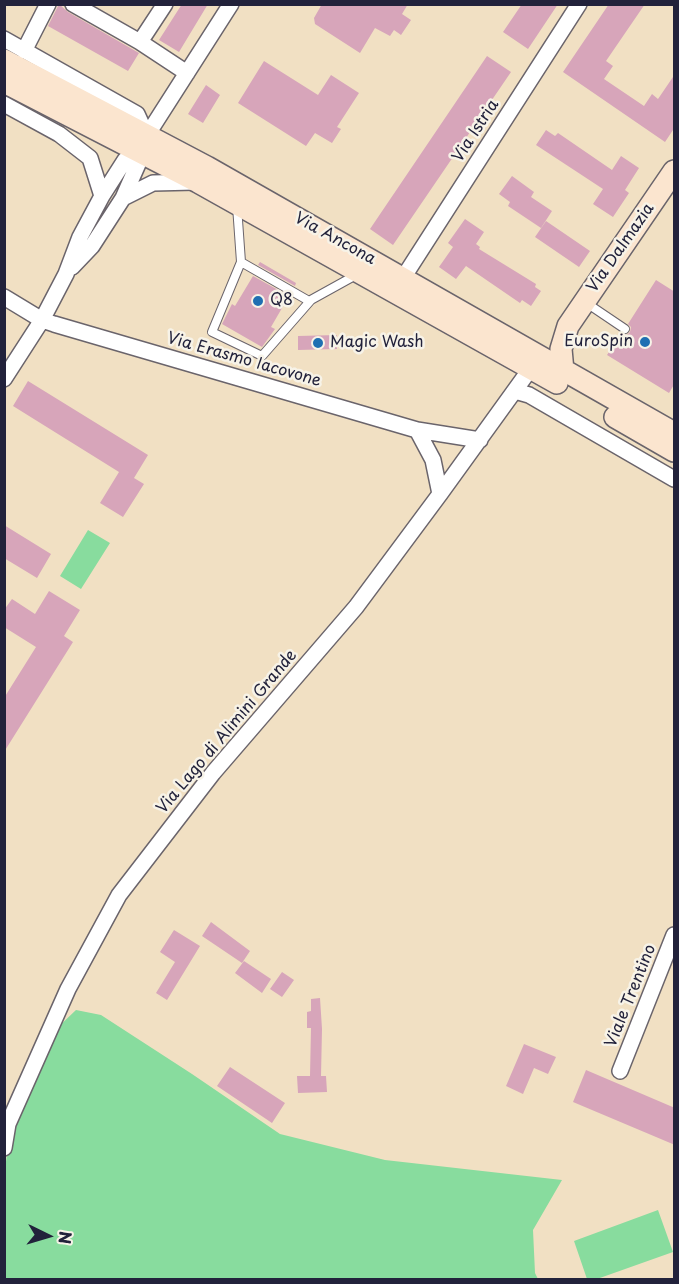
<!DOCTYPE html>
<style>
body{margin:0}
#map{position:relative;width:679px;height:1284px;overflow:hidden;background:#f1e0c3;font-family:"Playpen Sans",sans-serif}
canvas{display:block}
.frame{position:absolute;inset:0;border:6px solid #22223b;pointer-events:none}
.north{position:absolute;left:18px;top:1206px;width:60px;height:60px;-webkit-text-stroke:4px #f7f3e8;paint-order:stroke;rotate:95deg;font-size:16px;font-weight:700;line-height:24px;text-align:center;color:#22223b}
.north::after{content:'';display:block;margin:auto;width:21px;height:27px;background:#22223b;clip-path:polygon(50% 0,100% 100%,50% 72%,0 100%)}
</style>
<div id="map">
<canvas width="679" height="1284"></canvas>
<div class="frame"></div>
<div class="north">N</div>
</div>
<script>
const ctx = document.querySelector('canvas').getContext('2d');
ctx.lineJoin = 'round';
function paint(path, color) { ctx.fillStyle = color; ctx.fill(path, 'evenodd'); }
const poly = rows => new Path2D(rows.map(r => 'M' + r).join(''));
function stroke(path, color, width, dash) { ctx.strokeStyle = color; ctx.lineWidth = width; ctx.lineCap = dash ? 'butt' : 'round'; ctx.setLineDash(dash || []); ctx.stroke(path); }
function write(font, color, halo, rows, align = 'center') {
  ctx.font = font + ' "Playpen Sans",sans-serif'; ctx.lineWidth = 5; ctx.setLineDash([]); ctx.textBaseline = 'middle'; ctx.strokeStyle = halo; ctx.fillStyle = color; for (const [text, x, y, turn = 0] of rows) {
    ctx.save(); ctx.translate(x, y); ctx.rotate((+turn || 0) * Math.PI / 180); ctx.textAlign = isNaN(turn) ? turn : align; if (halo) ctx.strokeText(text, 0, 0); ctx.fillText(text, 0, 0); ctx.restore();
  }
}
const green = poly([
 [88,530,110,543,81,589,60,576],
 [76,1010,101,1015,192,1074,280,1134,385,1160,562,1180,533,1230,535,1273,538,1279,5,1280,4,1176,11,1125,55,1030],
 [658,1210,673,1252,597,1279,587,1279,574,1241]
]);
const building = poly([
 [59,4,68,12,139,53,128,71,48,26],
 [182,4,208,4,179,52,159,40],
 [322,4,408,4,402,14,411,20,401,35,394,30,390,36,375,28,360,53,315,24,314,18],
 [522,4,558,4,528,49,503,32],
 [609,4,645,4,606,61,613,66,604,79,644,106,652,94,658,99,675,74,675,127,665,142,563,72],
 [487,56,511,72,393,245,370,229],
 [264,61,318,95,331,75,359,93,337,127,341,129,332,143,315,133,306,146,238,103],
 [206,85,220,95,203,123,188,114],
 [546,130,555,136,558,133,612,170,621,156,639,168,625,190,629,193,613,217,593,204,603,189,536,145],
 [512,176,534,192,531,197,552,211,541,228,508,206,510,202,499,194],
 [465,219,484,232,476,244,480,247,479,249,536,284,535,287,541,291,531,306,522,300,520,303,466,266,456,279,439,267,453,247,448,243],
 [546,221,590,251,579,267,535,237],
 [260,262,296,283,295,286,258,265],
 [253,276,289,296,271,327,275,329,262,347,222,324,232,304,235,306],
 [656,280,675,292,675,383,669,393,607,355,621,334,627,335,630,332,631,327,628,324],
 [337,335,337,349,298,350,298,336],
 [28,381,148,455,134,478,144,484,123,517,100,503,119,472,13,406],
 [4,525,51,554,37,578,4,558],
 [49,591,80,610,64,636,73,642,4,752,4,698,36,647,4,627,4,610,12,599,35,614],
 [211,922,250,951,242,963,202,936],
 [174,930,200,946,167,1000,156,993,175,962,160,952],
 [244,961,271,979,262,993,235,973],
 [282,972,294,980,282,997,270,989],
 [320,998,322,1029,321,1076,326,1076,327,1092,298,1093,297,1076,310,1076,311,1028,307,1028,307,1012,311,1011,311,999],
 [524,1044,556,1057,548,1074,534,1068,523,1094,506,1086],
 [230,1067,285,1103,272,1123,217,1086],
 [586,1070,675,1108,675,1145,573,1102]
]);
const lane = poly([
 [237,206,241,262,309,301,356,275],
 [241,262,212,332,262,356,311,300],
 [585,302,625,329]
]);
const street = poly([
 [73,4,140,42,187,73],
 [4,39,137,114,147,136],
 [140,42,165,4],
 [24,51,48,4],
 [4,104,59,134,90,158,102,196],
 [123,198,138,164,137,151],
 [72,267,92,246,123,198,153,183,195,182],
 [403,278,579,4],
 [4,297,42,320,54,324,417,430,480,440],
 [4,379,42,320,66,274,80,237,102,196,125,160,137,151,231,4],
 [515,391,529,395,674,479],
 [417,430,433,460,440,494],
 [620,1071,674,935],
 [4,1148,8,1124,68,989,119,895,213,773,356,607,440,494,531,368]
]);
const secondary = poly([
 [4,60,207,167,674,433],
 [4,82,198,182,557,383],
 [563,371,561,349,568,326,674,171],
 [615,417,674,451]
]);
const markers = [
 [258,301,6,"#1f6fb2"],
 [645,342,6,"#1f6fb2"],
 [318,343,6,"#1f6fb2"]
];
const streetNames = [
 ["Via Istria",476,131,-57],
 ["Via Ancona",335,239,29],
 ["Via Dalmazia",621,248,-55],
 ["Via Erasmo Iacovone",244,360,16],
 ["Via Lago di Alimini Grande",227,732,-50],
 ["Viale Trentino",631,996,-68]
];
const poiNames = [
 ["Q8",270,301],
 ["EuroSpin",633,342,"right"],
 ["Magic Wash",330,343]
];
paint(green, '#88dc9e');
paint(building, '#d7a5ba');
stroke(lane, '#6a646b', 10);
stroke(street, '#6a646b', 18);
stroke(secondary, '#6a646b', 24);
stroke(lane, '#fff', 8);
stroke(street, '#fff', 15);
stroke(secondary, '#fbe5cf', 21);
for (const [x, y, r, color] of markers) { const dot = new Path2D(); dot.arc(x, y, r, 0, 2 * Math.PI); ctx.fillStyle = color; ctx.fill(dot); stroke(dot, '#f7f3e8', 2); }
write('16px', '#22223b', '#f7f3e8', streetNames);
write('16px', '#22223b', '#f7f3e8', poiNames, 'left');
</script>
